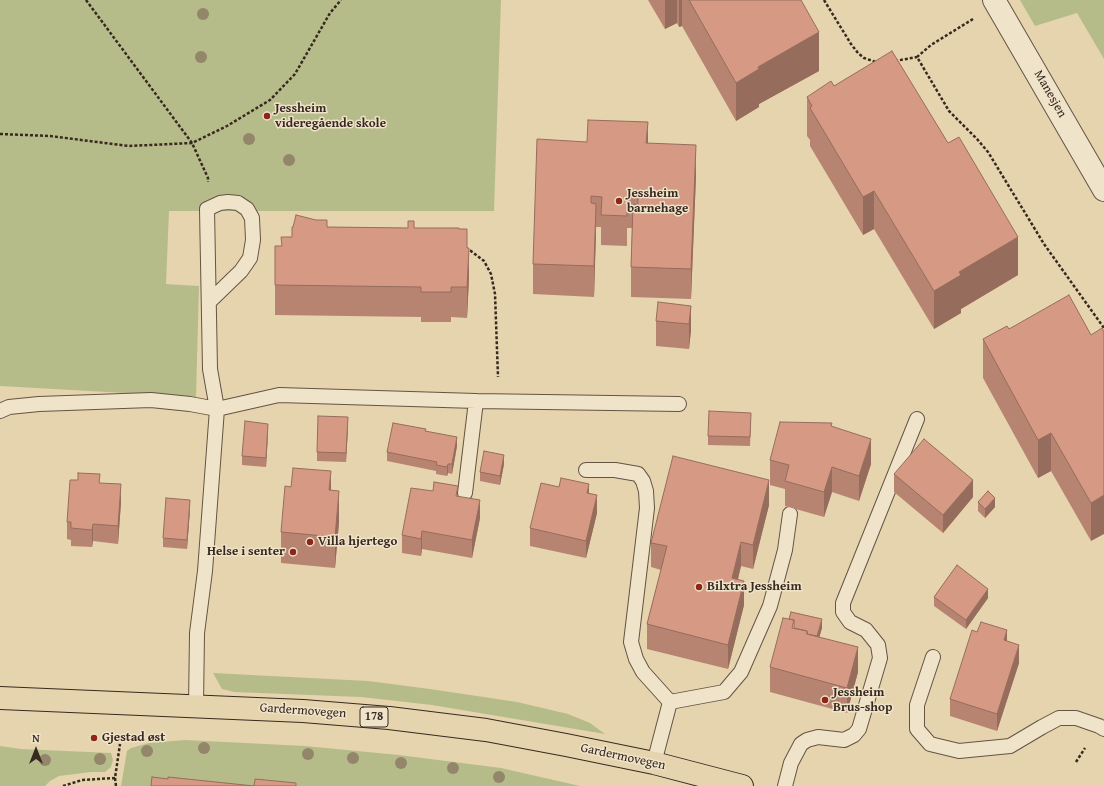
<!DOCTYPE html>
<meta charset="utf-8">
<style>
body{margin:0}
#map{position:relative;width:1104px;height:786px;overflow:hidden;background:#e6d4ae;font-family:"Gentium Book Plus",serif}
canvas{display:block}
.north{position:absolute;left:16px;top:730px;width:40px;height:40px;-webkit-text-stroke:3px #efe3ca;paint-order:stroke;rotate:0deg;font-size:11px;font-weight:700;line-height:16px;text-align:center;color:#382920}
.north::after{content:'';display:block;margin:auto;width:14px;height:18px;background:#382920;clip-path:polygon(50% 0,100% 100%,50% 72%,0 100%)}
</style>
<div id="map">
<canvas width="1104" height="786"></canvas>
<div class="north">N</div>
</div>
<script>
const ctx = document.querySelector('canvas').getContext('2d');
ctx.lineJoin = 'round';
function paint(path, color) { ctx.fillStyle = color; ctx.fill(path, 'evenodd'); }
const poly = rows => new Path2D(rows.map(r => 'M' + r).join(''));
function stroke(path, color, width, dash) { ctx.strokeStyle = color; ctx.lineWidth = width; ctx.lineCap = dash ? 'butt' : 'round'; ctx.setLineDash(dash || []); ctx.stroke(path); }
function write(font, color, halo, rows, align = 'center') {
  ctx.font = font + ' "Gentium Book Plus",serif'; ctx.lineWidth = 3; ctx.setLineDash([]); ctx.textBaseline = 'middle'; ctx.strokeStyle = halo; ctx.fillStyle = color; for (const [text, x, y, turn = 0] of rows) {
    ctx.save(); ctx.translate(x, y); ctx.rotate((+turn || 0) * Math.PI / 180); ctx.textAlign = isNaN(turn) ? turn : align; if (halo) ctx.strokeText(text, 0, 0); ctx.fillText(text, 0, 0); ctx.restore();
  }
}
const green = poly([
 [0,0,501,0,494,211,169,211,166,284,199,286,196,397,0,386],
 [1020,0,1104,0,1104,59,1077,13,1035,26],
 [213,673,368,681,430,689,517,702,568,714,590,723,605,734,432,705,361,697,234,692,222,689],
 [185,740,305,746,399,755,501,768,580,786,121,786,127,751,131,748,149,743],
 [0,746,21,749,111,753,113,760,111,767,105,772,91,772,59,776,50,781,45,786,0,786]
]);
const path = poly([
 [86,0,192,143,208,178,208,182],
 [824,0,851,44,858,53,864,58,876,62],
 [973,19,931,45,917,57,949,111,977,139,988,152,1044,244,1104,328],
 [895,61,917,57],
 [0,134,50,136,129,146,192,143,227,126,270,100,295,74,330,13,341,0],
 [465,250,471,251,484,261,491,274,495,294,498,377],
 [1076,762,1085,748],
 [115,778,116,786],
 [63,786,82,780,115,778,120,744]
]);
const service = poly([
 [0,411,9,407,39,404,151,400,190,404,217,409,279,395,476,401,679,404],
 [586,470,615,470,638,474,643,481,646,491,647,508,631,642,636,659,643,672,670,702],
 [465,493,476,401],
 [933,657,917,705,917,729,930,744,959,751,1010,746,1042,727,1059,718,1076,718,1099,726,1104,729],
 [196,706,197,633,205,571,217,409,210,369,207,209,220,203,228,202,238,203,247,209,252,218,253,240,250,258,241,271,209,302],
 [654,763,670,702,724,692,741,672,770,606,785,550,790,514],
 [785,786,791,763,801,744,807,740,818,737,844,740,854,735,859,729,880,658,878,645,866,630,850,622,843,612,843,603,917,419]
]);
const minor = poly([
 [994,0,1104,190]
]);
const primary = poly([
 [0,698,303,711,389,718,486,730,566,745,654,763,742,786]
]);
const trees = [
 [203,14],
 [201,57],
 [249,139],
 [289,160],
 [204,748],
 [147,751],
 [308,754],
 [353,758],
 [100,759],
 [45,760],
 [401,763],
 [453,768],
 [499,777]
];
const wall = poly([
 [648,0,801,0,819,71,759,104,759,107,736,121,682,26,679,27,677,23,665,29],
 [834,86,1018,275,961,309,961,313,934,329,874,229,863,235,810,146,810,140,807,136,807,97],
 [587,142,648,143,696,176,691,299,631,297,631,267,632,228,627,228,627,246,601,245,601,227,596,227,594,297,533,294,533,264],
 [327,227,414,228,459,229,467,248,469,278,467,318,451,317,451,322,421,322,421,317,275,315,275,285,281,246,292,237],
 [691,306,691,330,689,349,656,346,656,321],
 [1009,329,1091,335,1091,541,1051,471,1038,478,983,378,983,339],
 [751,422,750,446,708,445,708,436],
 [348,426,346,462,317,461,317,452],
 [832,427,871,464,859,501,832,492,824,517,785,506,785,489,770,485,770,460],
 [426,431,457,446,452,474,448,473,447,476,436,474,436,471,387,461,387,452],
 [268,433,266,467,242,465,242,456],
 [504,464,500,485,480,481,480,472],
 [894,474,973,497,943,533,894,492],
 [100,483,121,502,118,544,93,541,92,547,71,546,71,540,67,539,67,522],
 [331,490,339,522,335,568,281,563,281,532],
 [589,493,597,513,586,558,530,546,530,528],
 [458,496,480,518,472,558,422,549,421,556,402,553,402,535],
 [978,502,995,507,985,518,978,511],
 [769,505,753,569,741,566,738,579,744,605,728,669,647,649,647,624,661,570,651,567,651,543],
 [190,509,187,549,163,547,163,538],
 [934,597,988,598,966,629,934,606],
 [822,628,819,637,858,672,847,713,770,692,770,667],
 [1007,641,1019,663,997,731,950,716,950,699]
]);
const shadedWall = poly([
 [665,0,677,0,677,23,665,29],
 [679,0,682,0,682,26,679,27],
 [819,32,819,71,759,104,759,107,736,121,736,83,758,67],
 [648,122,648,153,646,143],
 [696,145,696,176,691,299,691,269],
 [874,191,874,229,863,235,863,197],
 [596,204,596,234,594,297,594,266],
 [1018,237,1018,275,961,309,961,313,934,329,934,291,959,272],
 [469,248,469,278,467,318,467,287],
 [691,306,691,330,689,349,689,324],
 [348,417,348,426,346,462,346,453],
 [268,424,268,433,266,467,266,458],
 [1051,433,1051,471,1038,478,1038,440],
 [457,437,457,446,452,474,452,464],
 [871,439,871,464,859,501,859,476],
 [504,455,504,464,500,485,500,476],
 [448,464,448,473,447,476,447,467],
 [832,467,832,492,824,517,824,492],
 [331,471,331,502,329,490],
 [769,480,769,505,753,569,753,545],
 [973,480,973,497,943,533,943,515],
 [121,484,121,502,118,544,118,526],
 [589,484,589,501,587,493],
 [339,491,339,522,335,568,335,537],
 [597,495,597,513,586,558,586,541],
 [1104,495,1104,534,1091,541,1091,503],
 [995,498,995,507,985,518,985,509],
 [190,500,190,509,187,549,187,540],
 [480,500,480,518,472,558,472,540],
 [93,524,93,541,92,547,92,530],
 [422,531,422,549,421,556,421,539],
 [741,542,741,566,732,603,732,578],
 [744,581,744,605,728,669,728,645],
 [988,589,988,598,966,629,966,620],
 [822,619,822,628,816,649,816,640],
 [1007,630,1007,648,1004,640],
 [1019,645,1019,663,997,731,997,714],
 [858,647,858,672,847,713,847,688]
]);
const building = poly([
 [689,0,801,0,819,32,758,67,759,69,736,83,689,0],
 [892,51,948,143,959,137,1018,237,959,272,961,275,934,291,874,191,863,197,810,108,812,106,807,97,831,81,834,86,892,51],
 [588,120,648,122,646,143,696,145,691,269,631,267,633,204,638,205,638,197,627,197,627,216,601,215,602,197,591,196,591,203,596,204,594,266,533,264,537,139,587,142,588,120],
 [296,215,316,220,327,220,327,227,408,228,408,221,414,221,414,228,459,228,459,229,467,229,467,248,469,248,467,287,451,287,451,292,421,292,421,287,275,285,275,246,282,246,281,237,292,237,292,227,293,227,296,215],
 [1069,295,1091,335,1102,328,1104,332,1104,495,1091,503,1051,433,1038,440,983,339,1007,326,1009,329,1069,295],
 [658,302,691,306,689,324,656,321,658,302],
 [709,411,751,413,750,437,708,436,709,411],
 [318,416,348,417,346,453,317,452,318,416],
 [245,421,268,424,266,458,242,456,245,421],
 [780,422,832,423,831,426,871,439,859,476,832,467,824,492,785,481,789,465,770,460,780,422],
 [393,423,426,429,425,431,457,437,452,464,448,464,447,467,436,465,437,462,387,452,393,423],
 [924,439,973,480,943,515,894,474,924,439],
 [484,451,504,455,500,476,480,472,484,451],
 [673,456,769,480,753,545,741,542,732,578,744,581,728,645,647,624,667,546,651,543,673,456],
 [293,468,331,471,329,490,339,491,335,537,281,532,285,486,291,487,293,468],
 [78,473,100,474,99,483,121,484,118,526,93,524,92,530,71,528,71,522,67,522,70,480,78,480,78,473],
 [561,478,589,484,587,493,597,495,586,541,530,528,541,483,559,487,561,478],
 [434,482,458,486,456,496,480,500,472,540,422,531,421,539,402,535,411,488,433,491,434,482],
 [988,491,995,498,985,509,978,502,988,491],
 [166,498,190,500,187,540,163,538,166,498],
 [957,565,988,589,966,620,934,597,957,565],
 [791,612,822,619,817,636,807,634,807,631,794,628,794,620,789,619,791,612],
 [783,618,794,620,792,628,807,631,807,634,858,647,847,688,770,667,783,618],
 [981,622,1007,630,1004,640,1019,645,997,714,950,699,972,630,977,632,981,622],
 [152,777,168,779,168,777,254,786,255,779,296,783,296,786,151,786,152,777]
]);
const markers = [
 [267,116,4,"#8f2418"],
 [619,201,4,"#8f2418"],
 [310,542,4,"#8f2418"],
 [293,552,4,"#8f2418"],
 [699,587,4,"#8f2418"],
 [825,700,4,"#8f2418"],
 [94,738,4,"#8f2418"]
];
const shields = [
 [374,717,28]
];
const shieldNames = [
 ["178",374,717]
];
const streetNames = [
 ["Manesjen",1050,94,60],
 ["Gardermovegen",303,711,4],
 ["Gardermovegen",623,757,12]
];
const poiNames = [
 ["Jessheim",275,109],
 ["videregående skole",275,124],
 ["Jessheim",627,194],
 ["barnehage",627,209],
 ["Villa hjertego",318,542],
 ["Helse i senter",285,552,"right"],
 ["Bilxtra Jessheim",707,587],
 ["Jessheim",833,693],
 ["Brus-shop",833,708],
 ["Gjestad øst",102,738]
];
paint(green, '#b6bc89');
stroke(service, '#645444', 16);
stroke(minor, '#645444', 24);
stroke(primary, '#382920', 24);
stroke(path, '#382920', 2.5, [3, 2]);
stroke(service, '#efe3ca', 14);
stroke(minor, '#efe3ca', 22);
stroke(primary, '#e6d4ae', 22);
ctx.fillStyle = '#94866b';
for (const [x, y] of trees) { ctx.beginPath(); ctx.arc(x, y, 6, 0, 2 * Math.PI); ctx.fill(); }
paint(wall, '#b88472');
paint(shadedWall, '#966c5c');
paint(building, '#d69a84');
stroke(building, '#966c5c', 1);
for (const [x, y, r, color] of markers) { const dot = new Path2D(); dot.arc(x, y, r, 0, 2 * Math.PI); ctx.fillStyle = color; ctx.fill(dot); stroke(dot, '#efe3ca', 1.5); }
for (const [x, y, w] of shields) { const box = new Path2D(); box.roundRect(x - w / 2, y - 10, w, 20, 3); ctx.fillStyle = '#efe3ca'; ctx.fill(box); stroke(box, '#382920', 1); }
write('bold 12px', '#382920', null, shieldNames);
write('13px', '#382920', '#efe3ca', streetNames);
write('bold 13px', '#382920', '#efe3ca', poiNames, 'left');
</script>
